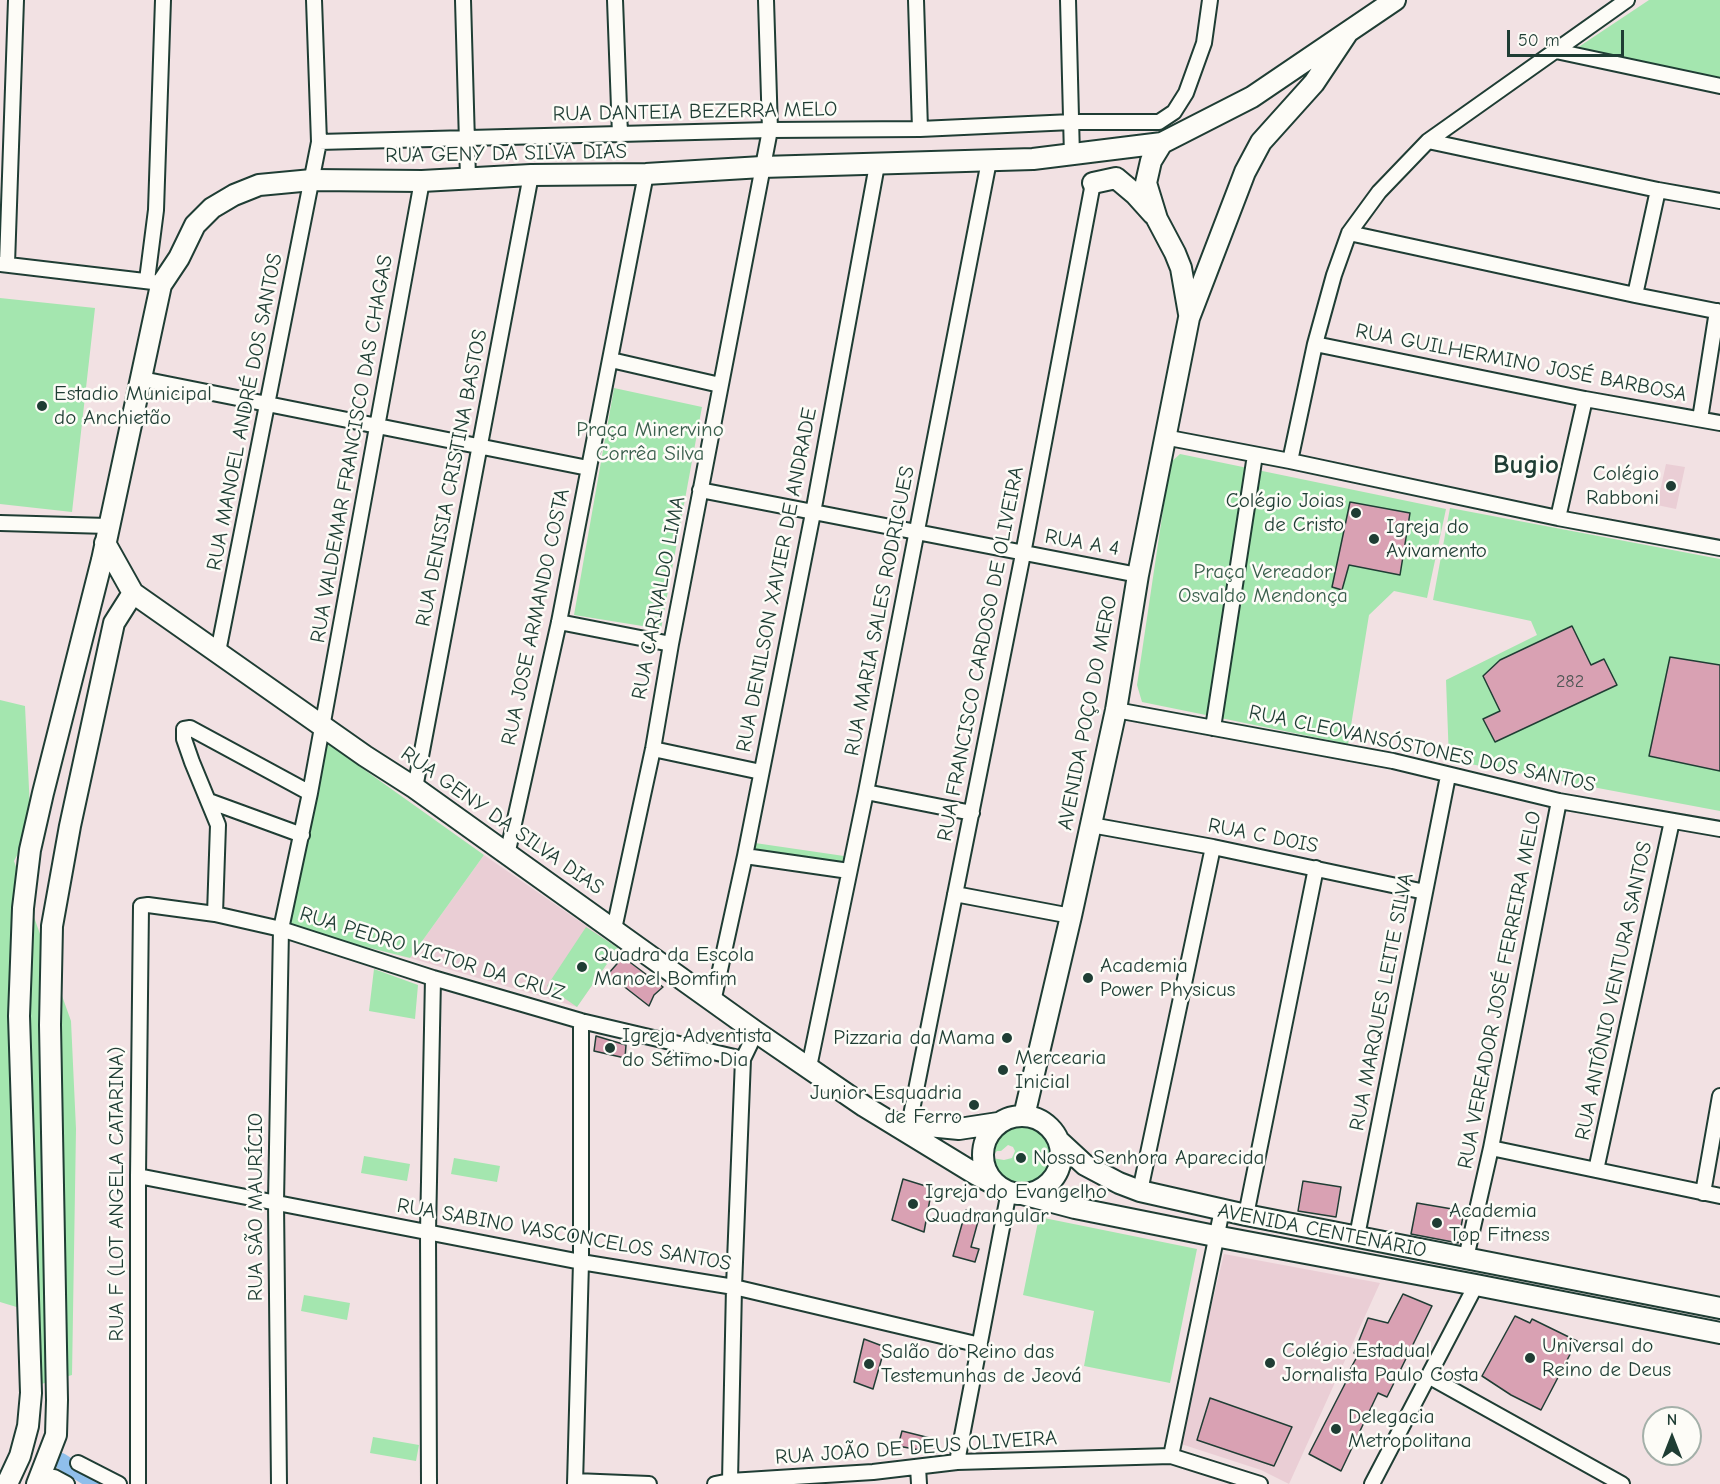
<!DOCTYPE html>
<meta charset="utf-8">
<style>
body{margin:0}
#map{position:relative;width:1720px;height:1484px;overflow:hidden;background:#f2e1e3;font-family:"Comic Neue",sans-serif}
canvas{display:block}
.north{position:absolute;left:1642px;top:1406px;width:60px;height:60px;box-sizing:border-box;background:#fdfcf7;border:2px solid #a4b0a9;border-radius:50%;rotate:0deg;font-size:16px;font-weight:700;line-height:24px;text-align:center;color:#1f3d34}
.north::after{content:'';display:block;margin:auto;width:21px;height:27px;background:#1f3d34;clip-path:polygon(50% 0,100% 100%,50% 72%,0 100%)}
.scale{position:absolute;left:1507px;top:30px;width:117px;height:27px;box-sizing:border-box;border:3px solid #1f3d34;border-top:0;padding-left:8px;font-size:18px;line-height:21px;white-space:nowrap;color:#1f3d34;-webkit-text-stroke:4px #fdfcf7;paint-order:stroke}
</style>
<div id="map">
<canvas width="1720" height="1484"></canvas>
<div class="north">N</div>
<div class="scale">50 m</div>
</div>
<script>
const ctx = document.querySelector('canvas').getContext('2d');
ctx.lineJoin = 'round';
function paint(path, color) { ctx.fillStyle = color; ctx.fill(path, 'evenodd'); }
const poly = rows => new Path2D(rows.map(r => 'M' + r).join(''));
function stroke(path, color, width, dash) { ctx.strokeStyle = color; ctx.lineWidth = width; ctx.lineCap = dash ? 'butt' : 'round'; ctx.setLineDash(dash || []); ctx.stroke(path); }
function write(font, color, halo, rows, align = 'center') {
  ctx.font = font + ' "Comic Neue",sans-serif'; ctx.lineWidth = 5; ctx.setLineDash([]); ctx.textBaseline = 'middle'; ctx.strokeStyle = halo; ctx.fillStyle = color; for (const [text, x, y, turn = 0] of rows) {
    ctx.save(); ctx.translate(x, y); ctx.rotate((+turn || 0) * Math.PI / 180); ctx.textAlign = isNaN(turn) ? turn : align; if (halo) ctx.strokeText(text, 0, 0); ctx.fillText(text, 0, 0); ctx.restore();
  }
}
const built = poly([
 [1666,464,1685,467,1676,509,1657,505],
 [484,855,618,948,577,1007,410,958],
 [1224,1254,1380,1283,1289,1484,1261,1470,1178,1443]
]);
const green = poly([
 [1649,0,1720,0,1720,79,1574,50],
 [0,298,95,308,72,512,0,504],
 [614,388,702,407,661,629,574,615],
 [1180,454,1446,509,1427,598,1394,591,1369,615,1348,744,1142,702,1137,685,1170,463],
 [1450,508,1720,559,1720,811,1449,760,1446,680,1537,635,1531,621,1433,600],
 [0,700,25,706,31,830,14,861,71,1021,76,1129,72,1375,38,1385,18,1357,33,1312,0,1302],
 [324,741,484,855,410,958,278,925],
 [755,843,844,856,843,864,750,851],
 [586,927,618,948,577,1007,547,986],
 [374,969,418,985,415,1019,369,1011],
 [1024,1120,1033,1122,1043,1128,1051,1138,1054,1151,1052,1161,1044,1174,1035,1181,1018,1183,1009,1181,995,1168,992,1160,991,1149,997,1133,1006,1124],
 [1008,1145,1013,1147,1015,1151,1012,1158,1004,1160,992,1158,992,1156,997,1151,1001,1151],
 [364,1156,410,1164,407,1181,361,1173],
 [454,1158,500,1166,497,1182,451,1174],
 [1039,1217,1197,1249,1170,1383,1084,1366,1094,1311,1023,1295],
 [304,1295,350,1303,347,1320,301,1311],
 [373,1437,419,1445,416,1461,370,1453]
]);
const canal = poly([
 [61,1461,97,1484]
]);
const building = poly([
 [1350,502,1410,513,1400,575,1349,565,1342,590,1332,587,1350,502],
 [1572,626,1591,665,1604,659,1617,685,1495,742,1483,719,1500,711,1483,676,1500,660,1572,626],
 [1670,657,1720,665,1720,771,1649,756,1670,657],
 [623,957,663,987,654,995,649,1006,608,974,623,957],
 [596,1036,626,1045,625,1058,594,1051,596,1036],
 [903,1179,932,1188,924,1232,892,1220,903,1179],
 [1303,1181,1341,1187,1336,1217,1298,1211,1303,1181],
 [1417,1203,1464,1211,1458,1243,1411,1234,1417,1203],
 [966,1210,980,1214,971,1247,979,1249,975,1262,953,1256,966,1210],
 [1403,1294,1432,1306,1387,1397,1378,1393,1341,1471,1309,1454,1349,1376,1347,1375,1358,1355,1354,1353,1368,1318,1388,1323,1403,1294],
 [1515,1316,1530,1323,1532,1319,1577,1341,1541,1410,1511,1395,1482,1376,1515,1316],
 [864,1339,885,1347,873,1389,854,1382,864,1339],
 [1210,1398,1292,1427,1274,1466,1197,1440,1210,1398],
 [902,1431,938,1440,936,1453,898,1446,902,1431]
]);
const minor = poly([
 [463,0,468,178],
 [615,0,620,135],
 [916,0,920,129],
 [1068,0,1072,156],
 [1556,51,1720,86],
 [1159,122,1174,112,1186,93,1204,43,1210,0],
 [1428,141,1658,190,1720,201],
 [319,142,770,130,920,129,1072,122,1159,122],
 [1349,233,1635,295,1720,312],
 [0,264,153,282],
 [7,264,16,0],
 [147,280,156,210,163,0],
 [1635,295,1658,190],
 [1315,344,1585,399,1720,423],
 [611,360,720,385],
 [142,379,588,468],
 [1700,419,1717,311],
 [1164,437,1290,461,1558,518,1720,548],
 [1290,461,1315,344,1334,275,1349,233,1379,192,1428,141,1627,0],
 [700,490,1138,575],
 [1558,518,1585,399],
 [0,523,108,526],
 [559,622,671,644],
 [218,652,319,142,314,0],
 [1116,710,1393,761,1559,801,1720,829],
 [1213,728,1255,455],
 [653,749,761,772],
 [415,788,531,175],
 [866,792,972,813],
 [209,801,302,835],
 [1091,825,1213,847,1425,892],
 [507,855,559,622,646,174],
 [745,856,849,871],
 [955,894,1071,916],
 [215,914,218,825,192,762,184,739,184,729,190,728,310,793],
 [614,929,653,749,671,644,770,130,766,0],
 [713,1002,745,856,813,513,877,165],
 [809,1067,866,792,989,161],
 [908,1130,1023,554,1093,183],
 [1491,1148,1720,1196],
 [1596,1170,1672,821],
 [138,1176,581,1262,734,1287,980,1345],
 [1140,1191,1213,847],
 [1703,1193,1720,1096],
 [1246,1215,1316,868],
 [1357,1236,1448,776],
 [1466,1258,1491,1148,1559,801],
 [1428,1376,1622,1484],
 [1171,1456,1222,1210],
 [957,1462,1009,1191],
 [78,1463,119,1484],
 [918,1467,919,1484],
 [41,1477,54,1477,67,1484],
 [575,1481,649,1484],
 [730,1481,734,1287,743,1059,756,1032],
 [138,1484,138,1176,141,906,148,905,215,914,281,929,433,978,581,1021,743,1059],
 [279,1484,276,1202,281,929,310,793,422,181],
 [429,1484,428,1232,433,978],
 [575,1484,581,1262,581,1021],
 [715,1484,730,1481,873,1472,957,1462,1171,1456,1260,1484],
 [1372,1484,1476,1285]
]);
const secondary = poly([
 [1093,183,1116,178,1135,194,1153,214],
 [1189,314,1181,268,1175,253,1157,219,1146,183,1151,161,1162,143,1252,97,1395,0],
 [105,543,133,593,365,756,415,788,756,1032,864,1106,977,1175,998,1186],
 [1024,1116,1071,916,1116,710,1138,575,1189,318,1245,172,1261,142,1314,83,1348,32],
 '983 1155a39 39 0 1 1 78 0a39 39 0 1 1-78 0Z',
 [897,1123,959,1129,998,1123],
 [1059,1141,1085,1165,1119,1183,1140,1191,1246,1215,1720,1308],
 [1022,1194,1075,1208,1215,1236,1476,1285,1720,1333],
 [7,1484,20,1456,28,1426,31,1393,19,1016,23,908,30,850,43,793,102,560,161,285,179,258,195,225,212,208,234,195,259,185,312,180,422,181,531,175,646,174,762,167,1033,159,1162,143],
 [37,1484,56,1435,57,1400,50,1025,52,926,70,826,114,623,133,593]
]);
const markers = [
 [42,406,6,"#1f3d34"],
 [1671,486,6,"#1f3d34"],
 [1356,513,6,"#1f3d34"],
 [1374,539,6,"#1f3d34"],
 [582,967,6,"#1f3d34"],
 [1088,978,6,"#1f3d34"],
 [1007,1038,6,"#1f3d34"],
 [610,1048,6,"#1f3d34"],
 [1003,1070,6,"#1f3d34"],
 [974,1105,6,"#1f3d34"],
 [1021,1158,6,"#1f3d34"],
 [913,1204,6,"#1f3d34"],
 [1437,1223,6,"#1f3d34"],
 [1530,1358,6,"#1f3d34"],
 [1270,1363,6,"#1f3d34"],
 [869,1364,6,"#1f3d34"],
 [1336,1429,6,"#1f3d34"]
];
const numberNames = [
 ["282",1570,682]
];
const streetNames = [
 ["RUA DANTEIA BEZERRA MELO",695,112,-1],
 ["RUA GENY DA SILVA DIAS",506,154,-1],
 ["RUA GUILHERMINO JOSÉ BARBOSA",1521,363,11],
 ["RUA MANOEL ANDRÉ DOS SANTOS",245,412,-79],
 ["RUA VALDEMAR FRANCISCO DAS CHAGAS",352,449,-80],
 ["RUA DENISIA CRISTINA BASTOS",452,478,-79],
 ["RUA A 4",1082,543,10],
 ["RUA DENILSON XAVIER DE ANDRADE",777,580,-79],
 ["RUA CARIVALDO LIMA",659,598,-79],
 ["RUA MARIA SALES RODRIGUES",880,611,-79],
 ["RUA JOSE ARMANDO COSTA",536,617,-78],
 ["RUA FRANCISCO CARDOSO DE OLIVEIRA",981,654,-79],
 ["AVENIDA POÇO DO MERO",1088,713,-79],
 ["RUA CLEOVANSÓSTONES DOS SANTOS",1422,749,12],
 ["RUA GENY DA SILVA DIAS",502,821,35],
 ["RUA C DOIS",1263,836,11],
 ["RUA PEDRO VICTOR DA CRUZ",432,954,17],
 ["RUA VEREADOR JOSÉ FERREIRA MELO",1500,990,-79],
 ["RUA ANTÔNIO VENTURA SANTOS",1614,991,-78],
 ["RUA MARQUES LEITE SILVA",1382,1002,-79],
 ["RUA F (LOT ANGELA CATARINA)",117,1194,-90],
 ["RUA SÃO MAURÍCIO",256,1207,-90],
 ["AVENIDA CENTENÁRIO",1322,1231,11],
 ["RUA SABINO VASCONCELOS SANTOS",564,1235,10],
 ["RUA JOÃO DE DEUS OLIVEIRA",916,1448,-4]
];
const poiNames = [
 ["Estadio Municipal",54,394],
 ["do Anchietão",54,418],
 ["Colégio",1659,474,"right"],
 ["Rabboni",1659,498,"right"],
 ["Colégio Joias",1344,501,"right"],
 ["de Cristo",1344,525,"right"],
 ["Igreja do",1386,527],
 ["Avivamento",1386,551],
 ["Quadra da Escola",594,955],
 ["Manoel Bomfim",594,979],
 ["Academia",1100,966],
 ["Power Physicus",1100,990],
 ["Igreja Adventista",622,1036],
 ["do Sétimo Dia",622,1060],
 ["Pizzaria da Mama",995,1038,"right"],
 ["Mercearia",1015,1058],
 ["Inicial",1015,1082],
 ["Junior Esquadria",962,1093,"right"],
 ["de Ferro",962,1117,"right"],
 ["Nossa Senhora Aparecida",1033,1158],
 ["Igreja do Evangelho",925,1192],
 ["Quadrangular",925,1216],
 ["Academia",1449,1211],
 ["Top Fitness",1449,1235],
 ["Universal do",1542,1346],
 ["Reino de Deus",1542,1370],
 ["Colégio Estadual",1282,1351],
 ["Jornalista Paulo Costa",1282,1375],
 ["Salão do Reino das",881,1352],
 ["Testemunhas de Jeová",881,1376],
 ["Delegacia",1348,1417],
 ["Metropolitana",1348,1441]
];
const parkNames = [
 ["Praça Minervino",650,430],
 ["Corrêa Silva",650,454],
 ["Praça Vereador",1263,572],
 ["Osvaldo Mendonça",1263,596]
];
const districtNames = [
 ["Bugio",1526,465]
];
paint(built, '#eaced5');
paint(green, '#a4e6af');
stroke(canal, '#8fbfeb', 16);
paint(building, '#d9a1b3');
stroke(building, '#1f3d34', 1.5);
stroke(minor, '#1f3d34', 18);
stroke(secondary, '#1f3d34', 24);
stroke(minor, '#fdfcf7', 14);
stroke(secondary, '#fdfcf7', 20);
for (const [x, y, r, color] of markers) { const dot = new Path2D(); dot.arc(x, y, r, 0, 2 * Math.PI); ctx.fillStyle = color; ctx.fill(dot); stroke(dot, '#fdfcf7', 2); }
write('18px', '#4e5654', null, numberNames);
write('21px', '#1f3d34', '#fdfcf7', streetNames);
write('21px', '#1f3d34', '#fdfcf7', poiNames, 'left');
write('21px', '#3a5f4d', '#fdfcf7', parkNames);
write('bold 27px', '#1f3d34', '#fdfcf7', districtNames);
</script>
